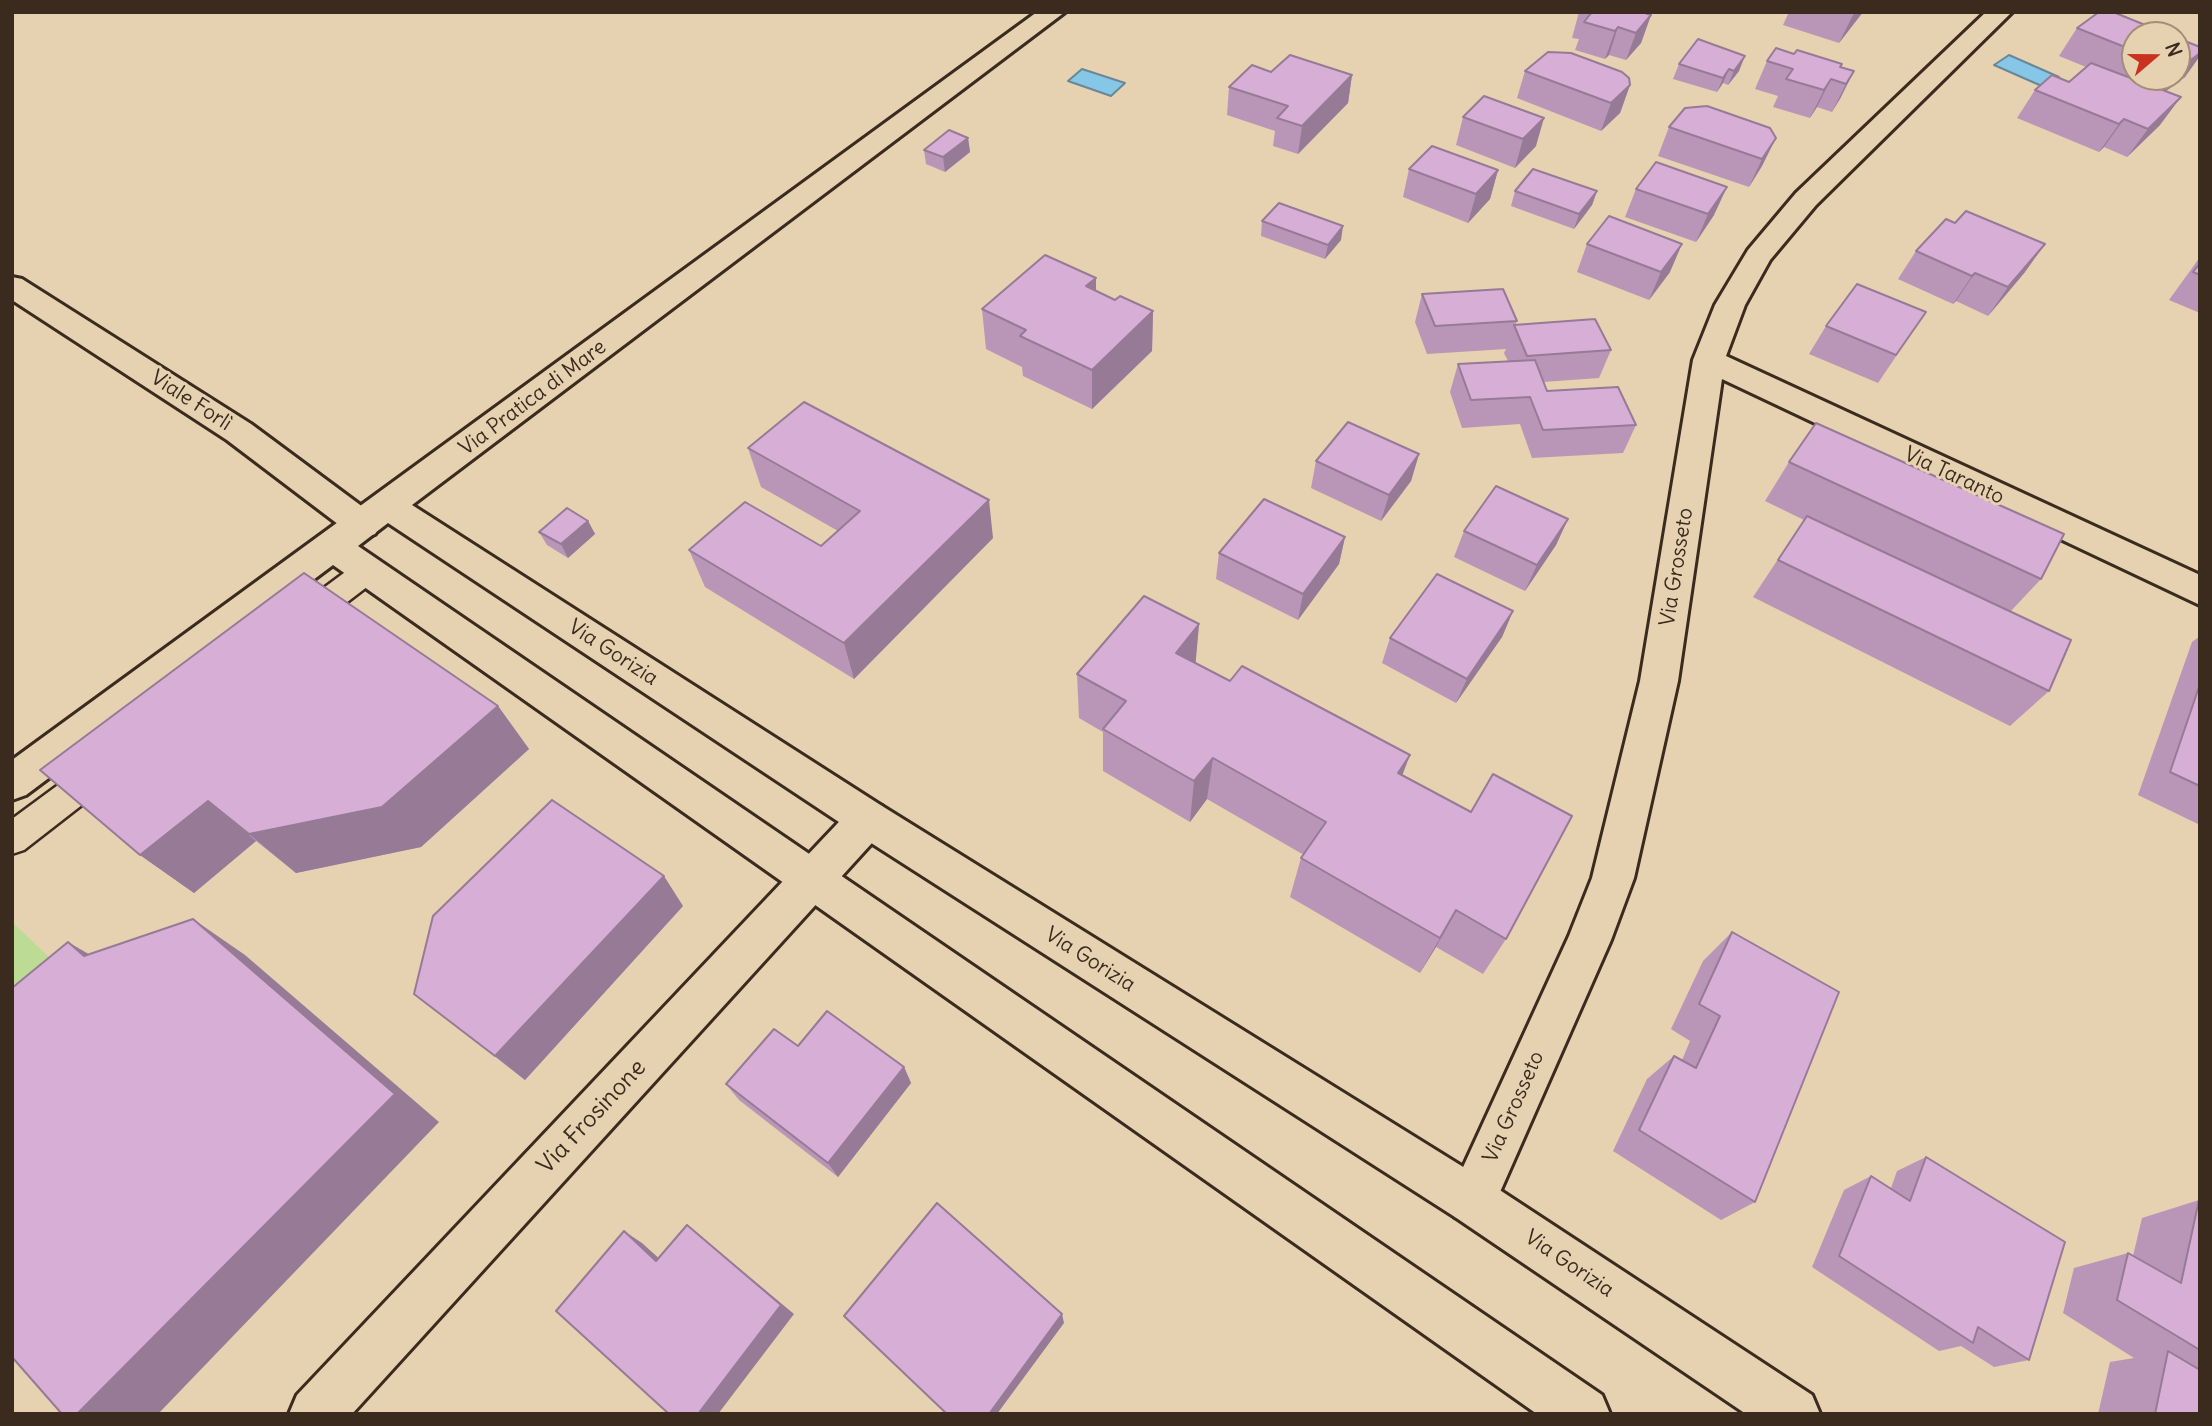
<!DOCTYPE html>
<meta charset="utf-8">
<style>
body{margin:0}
#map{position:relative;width:2212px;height:1426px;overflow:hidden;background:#e6d1b0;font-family:Delius,sans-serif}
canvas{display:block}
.frame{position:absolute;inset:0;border:14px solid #3b2a1e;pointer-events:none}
.north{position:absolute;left:2121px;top:21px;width:70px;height:70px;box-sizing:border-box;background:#e6d1b0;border:2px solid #a28e76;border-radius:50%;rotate:70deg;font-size:19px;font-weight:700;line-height:28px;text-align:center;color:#3b2a1e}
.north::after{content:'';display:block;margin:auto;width:24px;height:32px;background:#c8321e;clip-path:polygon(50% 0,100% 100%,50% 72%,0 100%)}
</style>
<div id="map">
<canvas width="2212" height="1426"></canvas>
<div class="frame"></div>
<div class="north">N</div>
</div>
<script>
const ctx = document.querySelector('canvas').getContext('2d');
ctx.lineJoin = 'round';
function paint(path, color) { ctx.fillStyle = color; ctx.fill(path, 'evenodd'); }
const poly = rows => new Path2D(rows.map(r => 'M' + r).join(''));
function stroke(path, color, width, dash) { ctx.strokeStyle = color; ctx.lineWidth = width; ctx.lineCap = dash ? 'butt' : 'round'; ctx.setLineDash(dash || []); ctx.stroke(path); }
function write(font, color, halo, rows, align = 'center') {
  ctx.font = font + ' Delius,sans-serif'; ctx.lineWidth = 6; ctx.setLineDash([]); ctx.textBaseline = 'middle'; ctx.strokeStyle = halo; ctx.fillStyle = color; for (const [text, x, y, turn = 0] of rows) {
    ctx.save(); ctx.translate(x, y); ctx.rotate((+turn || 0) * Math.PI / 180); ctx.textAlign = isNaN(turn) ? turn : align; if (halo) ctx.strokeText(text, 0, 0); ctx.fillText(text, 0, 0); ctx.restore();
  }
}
const green = poly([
 [12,922,50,958,12,1001]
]);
const water = poly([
 [2009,55,2059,77,2044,87,1994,65,2009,55],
 [1082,69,1125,83,1111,96,1068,81,1082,69]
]);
const lane = poly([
 [366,561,376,564,381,572,376,580,312,629,301,633,290,629,286,621,290,613,356,564,366,561],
 [103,756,114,760,119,770,114,780,24,850,12,854,12,819,92,760,103,756]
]);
const street = poly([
 [1986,12,2012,12,1816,205,1770,260,1745,305,1726,356,2200,575,2200,605,1722,379,1678,681,1634,878,1611,940,1489,1217,1472,1224,1455,1217,1448,1200,1569,936,1592,878,1640,681,1693,360,1715,305,1748,250,1796,193,1986,12],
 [12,277,22,279,251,424,375,516,380,525,375,534,363,538,351,534,227,440,12,300,12,277],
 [868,801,882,806,888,819,882,832,352,1414,289,1414,297,1395,854,806,868,801]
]);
const secondary = poly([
 [1037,12,1065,12,412,505,882,806,1489,1183,1812,1395,1820,1414,1746,1414,1455,1217,854,832,388,523,358,546,1602,1395,1610,1414,1537,1414,333,565,26,795,12,800,12,760,1037,12]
]);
const wall = poly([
 [1579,12,1642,12,1651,15,1641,43,1626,60,1609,55,1605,59,1575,50,1579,39,1572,38],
 [1789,12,1863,12,1839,43,1783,25],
 [2077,28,2135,35,2135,77,2177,77,2177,38,2185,77,2166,91,2160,125,2127,157,2104,147,2099,152,2017,118,2035,90,2069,82,2086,67,2059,56],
 [1794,54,1842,64,1841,67,1854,71,1832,112,1817,107,1810,118,1773,107,1778,96,1755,89,1767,61],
 [1679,64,1739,71,1728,85,1723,83,1717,92,1673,79],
 [1525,71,1630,85,1620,113,1601,131,1517,98],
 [1271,72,1352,75,1348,103,1298,154,1273,146,1275,131,1227,115,1229,87],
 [1484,96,1536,146,1515,168,1456,145,1463,117],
 [1669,127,1770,128,1762,166,1749,187,1658,156],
 [968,138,970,152,945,172,926,164,924,150],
 [1409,169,1498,170,1490,199,1468,223,1403,197],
 [1636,189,1714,215,1696,242,1625,217],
 [1515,191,1597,191,1592,205,1574,229,1511,206],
 [1262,221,1341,240,1325,259,1261,236],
 [1587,244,1670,272,1649,300,1577,272],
 [1916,251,2025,272,1988,316,1956,301,1953,304,1898,279],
 [2200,257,2200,313,2169,300],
 [1096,278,1096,290,1115,300,1153,311,1152,351,1092,409,1023,376,1022,367,986,349,982,309],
 [1422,294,1517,321,1515,325,1611,350,1599,378,1543,382,1547,391,1636,425,1623,453,1532,458,1520,424,1462,428,1450,392,1458,364,1508,361,1504,353,1506,349,1427,354,1415,322],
 [1926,312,1878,383,1809,354,1826,326],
 [748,448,993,538,854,679,705,587,689,550,821,546,838,531,761,487],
 [1419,454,1411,481,1381,521,1311,488,1316,461],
 [1789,462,2041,579,2010,612,2049,691,2010,726,1753,597,1804,520,1765,501],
 [1568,519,1556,545,1525,591,1454,557,1464,531],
 [588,521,595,534,568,558,547,545,539,532],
 [1345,537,1339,564,1298,620,1216,579,1219,553],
 [1513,611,1502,637,1456,703,1382,663,1390,638],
 [1199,624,1195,663,1402,775,1506,939,1483,974,1436,947,1420,973,1290,897,1301,858,1304,855,1207,799,1190,822,1103,771,1103,732,1079,718,1077,674],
 [2200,636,2200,825,2138,795,2192,642],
 [498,706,529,749,421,847,296,873,256,841,194,893,140,855],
 [683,906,525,1080,414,994],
 [1732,932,1755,1202,1721,1220,1613,1151,1647,1079,1674,1056,1682,1060,1690,1041,1671,1029,1703,961],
 [798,1046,904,1067,911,1083,838,1177,739,1100,726,1084],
 [1926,1157,2029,1360,1994,1367,1961,1346,1939,1351,1812,1267,1844,1190,1871,1176,1891,1188,1897,1171],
 [2199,1200,2200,1201,2200,1414,2098,1414,2110,1362,2134,1358,2063,1313,2074,1268,2128,1253,2133,1256,2142,1218]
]);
const shadedWall = poly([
 [1855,12,1863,12,1839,43,1853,15],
 [1651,15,1641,43,1626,60,1636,33],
 [1618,27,1609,55,1605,59,1615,31],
 [2200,53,2200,56,2185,77,2158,97,2173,77,2177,77,2177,71,2179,69],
 [1745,56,1739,71,1728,85,1734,71],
 [1729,69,1723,83,1717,92,1723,78],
 [1854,71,1840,99,1832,112,1846,84],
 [1352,75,1348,103,1298,154,1302,126],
 [1831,79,1817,107,1810,118,1824,90],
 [1630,85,1620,113,1601,131,1611,103],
 [2181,97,2160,125,2127,157,2148,129],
 [1544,118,1536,146,1515,168,1523,139],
 [2124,119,2104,147,2099,152,2119,124],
 [968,138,970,152,945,172,943,157],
 [1776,138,1762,166,1749,187,1762,159],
 [1498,170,1490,199,1468,223,1476,194],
 [1727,187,1714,215,1696,242,1708,214],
 [1597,191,1592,205,1574,229,1579,214],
 [1343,226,1341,240,1325,259,1328,245],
 [1682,244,1670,272,1649,300,1661,272],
 [2045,244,2025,272,1988,316,2008,287],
 [1975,273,1956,301,1953,304,1972,276],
 [1096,278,1096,318,1086,286],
 [1153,311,1152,351,1092,409,1092,370],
 [1419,454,1411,481,1381,521,1389,495],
 [989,500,993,538,854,679,844,643],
 [1568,519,1556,545,1525,591,1537,565],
 [588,521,595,534,568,558,561,544],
 [1345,537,1339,564,1298,620,1303,594],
 [1513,611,1502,637,1456,703,1467,679],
 [1199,624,1195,670,1176,653],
 [498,706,529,749,421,847,296,873,249,834],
 [1410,755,1394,797,1398,773],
 [1213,758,1207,799,1190,822,1194,781],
 [208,801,256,841,194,893,140,855],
 [664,876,683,906,525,1080,495,1056],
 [1456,910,1436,947,1420,973],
 [193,919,245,955,439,1122,158,1414,77,1414],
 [68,942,128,977,84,956],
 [904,1067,911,1083,838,1177,828,1163],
 [687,1225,794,1314,718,1414,698,1414],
 [624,1231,642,1243,673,1271,656,1261],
 [1062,1314,1064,1323,997,1414,989,1414]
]);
const building = poly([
 [1592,12,1642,12,1651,15,1636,33,1618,27,1615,31,1584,22,1592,12],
 [2099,12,2113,12,2170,35,2135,35,2135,51,2077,28,2099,12],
 [2177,38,2200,47,2200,53,2179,69,2177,68,2177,38],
 [1698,39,1745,56,1734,71,1729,69,1723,78,1679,64,1698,39],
 [1776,48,1794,54,1797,50,1842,64,1840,67,1854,71,1846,84,1831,79,1824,90,1786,79,1793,69,1767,61,1776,48],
 [1548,52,1571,53,1622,72,1629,78,1630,85,1611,103,1525,71,1548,52],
 [1290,55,1352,75,1302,126,1277,118,1288,106,1229,87,1252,65,1271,72,1290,55],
 [2091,63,2181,97,2148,129,2124,119,2119,124,2035,90,2052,75,2069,82,2091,63],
 [1484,96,1544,118,1523,139,1463,117,1484,96],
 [1707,106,1770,128,1776,138,1762,159,1669,127,1685,108,1707,106],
 [949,130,968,138,943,157,924,150,949,130],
 [1432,146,1498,170,1476,194,1409,169,1432,146],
 [1656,162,1727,187,1708,214,1636,189,1656,162],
 [1533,169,1597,191,1579,214,1515,191,1533,169],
 [1279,203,1343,226,1328,245,1262,221,1279,203],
 [1966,211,2045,244,2008,287,1975,273,1972,276,1916,251,1946,219,1955,223,1966,211],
 [1609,216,1682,244,1661,272,1587,244,1609,216],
 [1045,255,1096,278,1086,286,1115,300,1120,296,1153,311,1092,370,1020,336,1026,330,982,309,1045,255],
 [2200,263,2200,275,2193,272,2200,263],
 [1857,284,1926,312,1896,355,1826,326,1857,284],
 [1503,289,1517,321,1435,326,1422,294,1503,289],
 [1595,319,1611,350,1527,356,1514,325,1595,319],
 [1535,360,1547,391,1618,387,1636,425,1543,430,1530,397,1471,400,1458,364,1535,360],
 [804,402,989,500,844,643,689,550,745,502,821,546,860,511,748,448,804,402],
 [1348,422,1419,454,1389,495,1316,461,1348,422],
 [1816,423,2064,534,2041,579,1789,462,1816,423],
 [1496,486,1568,519,1537,565,1464,531,1496,486],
 [1264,499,1345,537,1303,594,1219,553,1264,499],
 [567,508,588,521,561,544,539,532,567,508],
 [1807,516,2071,640,2049,691,1778,560,1807,516],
 [304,573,498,706,382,807,249,834,208,801,140,855,40,770,304,573],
 [1437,574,1513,611,1467,679,1390,638,1437,574],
 [1144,596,1199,624,1176,653,1230,681,1242,666,1410,755,1398,773,1471,812,1493,774,1572,816,1506,939,1456,910,1440,938,1301,858,1326,822,1213,758,1194,781,1103,729,1126,701,1077,674,1144,596],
 [2200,684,2200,786,2170,772,2200,684],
 [552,800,664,876,495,1056,414,994,433,916,552,800],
 [193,919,395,1094,77,1414,62,1414,12,1357,12,988,68,942,84,956,193,919],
 [1732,932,1839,992,1755,1202,1639,1130,1674,1056,1696,1068,1720,1016,1699,1004,1732,932],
 [827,1011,904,1067,828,1163,726,1084,774,1029,798,1046,827,1011],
 [1926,1157,2065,1242,2029,1360,1978,1327,1973,1343,1839,1256,1871,1176,1910,1201,1926,1157],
 [2199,1200,2200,1201,2200,1350,2117,1300,2128,1253,2181,1283,2199,1200],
 [937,1203,1062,1314,989,1414,947,1414,844,1316,937,1203],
 [687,1225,781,1305,698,1414,669,1414,556,1311,624,1231,656,1261,687,1225],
 [2168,1351,2200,1370,2200,1414,2155,1414,2168,1351]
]);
const streetNames = [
 ["Via Pratica di Mare",533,398,-37],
 ["Viale Forlì",191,401,33],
 ["Via Taranto",1954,476,25],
 ["Via Grosseto",1677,567,-81],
 ["Via Gorizia",613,653,33],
 ["Via Gorizia",1090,960,32],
 ["Via Grosseto",1514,1107,-66],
 ["Via Gorizia",1569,1264,34]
];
const nearStreetnames = [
 ["Via Frosinone",592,1117,-47]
];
paint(green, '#bcdc95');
paint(water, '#86c6e7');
stroke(water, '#688897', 2);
stroke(lane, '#3b2a1e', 5);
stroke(street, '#3b2a1e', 6);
stroke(secondary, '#3b2a1e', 6);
paint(lane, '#e6d1b0');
paint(street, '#e6d1b0');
paint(secondary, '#e6d1b0');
paint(wall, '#b996b8');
paint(shadedWall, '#967a96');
paint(building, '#d7afd6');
stroke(building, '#967a96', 2);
write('21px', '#3b2a1e', '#e6d1b0', streetNames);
write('24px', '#3b2a1e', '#e6d1b0', nearStreetnames);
</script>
